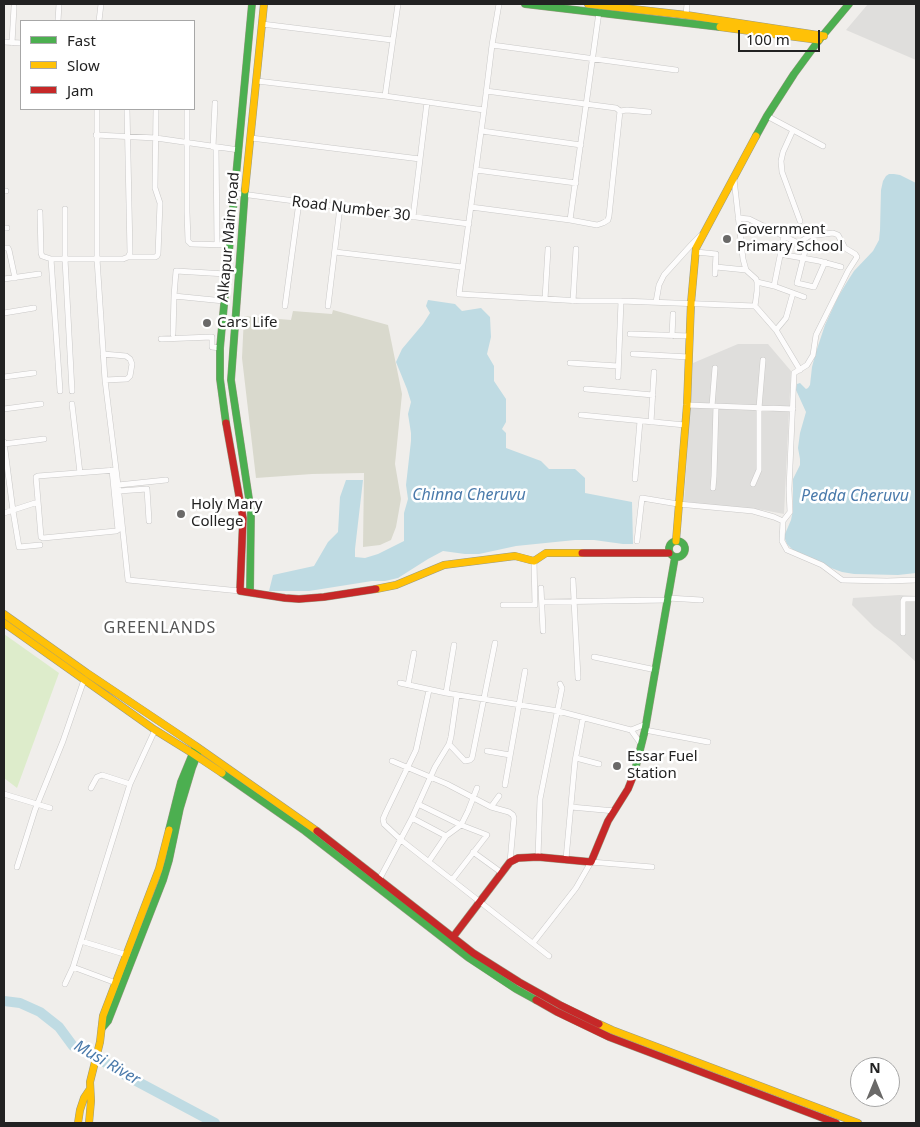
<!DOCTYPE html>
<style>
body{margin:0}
#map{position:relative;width:920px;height:1127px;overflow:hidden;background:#f0eeeb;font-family:"Noto Sans",sans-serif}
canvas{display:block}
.frame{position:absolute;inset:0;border:5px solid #222;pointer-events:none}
.legend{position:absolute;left:20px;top:20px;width:175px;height:90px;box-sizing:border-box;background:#fff;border:1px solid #a7a7a7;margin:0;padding:6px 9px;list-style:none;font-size:15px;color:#222}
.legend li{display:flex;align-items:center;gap:10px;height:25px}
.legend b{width:25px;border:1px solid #a7a7a7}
.north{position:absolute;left:850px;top:1057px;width:50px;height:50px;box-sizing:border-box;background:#fff;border:1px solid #a7a7a7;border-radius:50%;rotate:0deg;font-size:14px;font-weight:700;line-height:20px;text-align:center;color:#222}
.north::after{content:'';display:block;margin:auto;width:18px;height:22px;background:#6a6968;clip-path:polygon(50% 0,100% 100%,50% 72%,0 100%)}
.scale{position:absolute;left:738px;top:30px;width:82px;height:22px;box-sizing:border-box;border:2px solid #222;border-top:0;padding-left:6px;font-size:15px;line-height:18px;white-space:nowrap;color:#222;-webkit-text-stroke:4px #fff;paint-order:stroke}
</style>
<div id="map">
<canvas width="920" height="1127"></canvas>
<div class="frame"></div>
<ul class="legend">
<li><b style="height:6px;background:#4caf50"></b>Fast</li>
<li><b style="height:6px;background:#ffc107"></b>Slow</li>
<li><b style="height:6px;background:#c62828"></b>Jam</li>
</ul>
<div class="north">N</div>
<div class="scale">100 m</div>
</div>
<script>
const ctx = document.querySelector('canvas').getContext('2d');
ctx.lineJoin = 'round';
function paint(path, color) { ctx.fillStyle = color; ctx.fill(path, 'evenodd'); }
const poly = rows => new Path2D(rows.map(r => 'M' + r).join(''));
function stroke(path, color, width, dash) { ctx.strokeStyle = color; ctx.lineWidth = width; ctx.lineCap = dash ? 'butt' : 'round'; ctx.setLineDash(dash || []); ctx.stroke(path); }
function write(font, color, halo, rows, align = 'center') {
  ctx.font = font + ' "Noto Sans",sans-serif'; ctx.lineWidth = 5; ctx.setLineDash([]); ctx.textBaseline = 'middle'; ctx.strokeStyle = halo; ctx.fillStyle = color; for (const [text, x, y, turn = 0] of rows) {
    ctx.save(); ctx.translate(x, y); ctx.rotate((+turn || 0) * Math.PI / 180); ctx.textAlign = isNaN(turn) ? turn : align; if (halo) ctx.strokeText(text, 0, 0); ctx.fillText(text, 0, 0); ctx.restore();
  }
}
const residential = poly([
 [868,4,916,4,916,60,846,30],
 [738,344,768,344,791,371,784,514,763,510,684,502,693,363],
 [899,595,916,596,916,662,895,643,874,627,852,605,853,598]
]);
const construction = poly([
 [333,310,388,325,402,394,395,464,401,499,396,527,391,540,380,545,363,547,364,473,312,474,256,478,242,358,244,316,291,320,293,311,332,314]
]);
const grass = poly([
 [4,634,59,673,17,788,4,778]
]);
const water = poly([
 [889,174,894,174,900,175,916,183,916,573,898,575,854,574,842,572,831,568,794,551,787,544,785,539,785,534,791,520,793,510,793,479,800,465,800,459,798,448,800,433,806,412,796,390,797,384,800,383,806,389,808,388,810,385,812,367,816,352,825,325,838,297,847,282,854,271,873,251,879,240,880,230,881,190,883,181,886,176],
 [428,300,455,304,462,311,481,308,490,317,491,337,487,354,494,366,494,381,506,399,506,422,502,429,506,433,506,448,541,461,549,469,575,469,585,478,585,493,632,502,633,544,623,544,594,540,575,540,516,546,479,554,465,554,443,551,428,559,398,578,385,581,372,581,309,591,269,591,273,575,314,566,328,542,338,532,340,497,346,480,363,480,355,549,355,557,365,558,378,554,404,541,404,513,408,499,406,485,411,441,411,433,408,414,411,402,407,389,396,362,402,349,423,324,430,313,426,306]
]);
const river = poly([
 [4,1001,20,1003,40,1012,59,1027,73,1046,87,1051,125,1075,215,1123]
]);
const street = poly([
 [499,4,492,45,484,110,459,294,581,301,621,301,755,306],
 [686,15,687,4],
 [58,21,59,4],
 [99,21,101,4],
 [262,24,392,40],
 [4,42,21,43],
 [12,43,14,7],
 [492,45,676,70],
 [257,81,385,96,484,110],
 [486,91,616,108,620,111,609,216,608,220,603,223,597,225,570,220],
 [385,96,398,4],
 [97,109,97,259,105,380,118,485,128,580,240,591],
 [187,109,187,212,188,241,191,244,229,245],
 [620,111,627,110,649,112],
 [767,116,823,146],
 [793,130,783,152,781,161,782,172,800,221],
 [482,131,581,145],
 [96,135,156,138,239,150],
 [251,138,420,159],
 [213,147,215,103],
 [216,147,217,244],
 [476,170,576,183],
 [734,179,743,259,746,270,756,279,757,282,757,291,755,306,776,330,800,370],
 [4,191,6,191],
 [234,193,469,224],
 [471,207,570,220,599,12],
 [65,209,65,259,72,391],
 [40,212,41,253,42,256,51,259,123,259,128,257,130,253,127,109],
 [413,217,427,102],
 [738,218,749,219,806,247,797,283,814,287,825,262],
 [4,228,7,228],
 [4,248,8,248,9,250,15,278],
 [335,252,462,267],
 [696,252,716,254,715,274],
 [780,254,819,261,841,267],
 [128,257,155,257,157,256,158,254,160,203,155,188,156,109],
 [51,259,60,391],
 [716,267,746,270],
 [4,279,39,274],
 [757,282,774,286,804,297],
 [774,286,784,236],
 [545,299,548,249],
 [224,301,174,296,176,271,226,274],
 [573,301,576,249],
 [656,302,659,285,664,275,692,244,700,236],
 [285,306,299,202],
 [328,306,340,207],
 [4,313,34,308],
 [776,330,786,318,793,293],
 [173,334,174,296],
 [630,334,690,336],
 [672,336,673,314],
 [161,339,212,337,212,347,220,348],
 [103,354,126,356,130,359,132,364,130,376,127,379,105,380],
 [633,354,689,357],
 [570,363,618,366],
 [4,377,34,373],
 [618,377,621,301],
 [586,389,653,395],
 [72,404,80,473],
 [687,405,793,409],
 [712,406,715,368],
 [4,409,41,404],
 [581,415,685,425],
 [651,422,654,372],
 [4,442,13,511,19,547,40,545],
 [4,444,44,439],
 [112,470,118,530,116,531,43,538,41,537,36,477,38,476,116,470],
 [635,479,640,421],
 [753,484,759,470,759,408,763,360],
 [118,485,166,480],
 [713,488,714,476,716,406],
 [119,491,147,489,149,521],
 [4,513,38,502],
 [783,521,782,541,787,550,822,565,842,580,887,581,916,580],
 [637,541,642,498,678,504,753,511,774,517,783,521,790,512,789,489,794,373,807,365,813,355,816,335,848,271,857,257,855,254,845,248,838,235,833,233,809,236,799,243],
 [573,580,578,678],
 [541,588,543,631],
 [668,598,701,600],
 [542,602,667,600],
 [503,605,535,605,534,561],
 [903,633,903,601,904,599,916,599],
 [594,657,656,670],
 [400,683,446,693,558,711,631,730,641,744],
 [408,685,414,653],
 [429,690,416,750,386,812,383,819,384,824,401,840,549,956],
 [446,693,454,645],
 [631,730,646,724],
 [645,730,708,742],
 [449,744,465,761,470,760,472,758,495,643],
 [487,751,510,755],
 [576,758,599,764],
 [392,761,447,784,491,807,499,796],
 [505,785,525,671],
 [91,788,97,777,102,775,130,784],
 [4,794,50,808],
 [418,804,461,825,446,836,429,861],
 [491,807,509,812,513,815,514,818,510,862],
 [571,807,615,811],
 [412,818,446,836],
 [473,852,502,873],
 [538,857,540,799,562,688,560,684],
 [566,859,575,761,583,718],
 [17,867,35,810,63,741,84,680],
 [379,880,412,818,435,767,449,744,451,737,457,695],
 [452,880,487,835,461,825,468,811,477,788],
 [81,941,127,955],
 [533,943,576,888,591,862,652,867],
 [116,983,73,967,130,784,155,730],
 [65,984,73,967]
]);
const fast = poly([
 [525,4,720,27],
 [756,136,767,116,794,74,819,40,849,4],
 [245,190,231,380,251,512,250,592],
 [226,423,220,379,220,348,252,4],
 '669 549a8 8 0 1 1 16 0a8 8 0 1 1-16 0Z',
 [222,773,305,831,469,958,516,989,536,1000],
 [634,774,645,730,675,557],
 [169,830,181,782,195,748],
 [102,1028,108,1021,163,880,169,860,180,808,192,768,198,753]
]);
const slow = poly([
 [588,4,686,15,824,36],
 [720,27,819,40],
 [245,190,264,4],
 [676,541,687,405,691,303,696,248,756,136],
 [376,589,396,585,444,565,515,556,534,561,546,553,582,553],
 [4,614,87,673,196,746,317,831],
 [4,623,155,730,192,753,222,773],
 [599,1024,612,1030,858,1123],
 [78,1123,80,1110,84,1098,90,1089],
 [89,1123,91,1101,90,1082,100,1042,103,1016,159,869,169,830]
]);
const jam = poly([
 [226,423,243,518,240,591,285,598,299,599,324,597,376,589],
 [582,553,669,553],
 [317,831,473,953,519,982,560,1005,599,1024],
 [453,937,510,862,518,858,538,857,591,862,608,821,628,789,634,774],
 [536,1000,557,1012,609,1037,836,1123]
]);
const markers = [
 [727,239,5,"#6a6968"],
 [207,323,5,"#6a6968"],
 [181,514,5,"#6a6968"],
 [617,766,5,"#6a6968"]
];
const streetNames = [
 ["Road Number 30",351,209,7],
 ["Alkapur Main road",229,237,-85]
];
const poiNames = [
 ["Government",737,230],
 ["Primary School",737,247],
 ["Cars Life",217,323],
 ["Holy Mary",191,505],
 ["College",191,522],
 ["Essar Fuel",627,757],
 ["Station",627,774]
];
const waterNames = [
 ["Chinna Cheruvu",469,495],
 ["Pedda Cheruvu",855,496],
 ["Musi River",107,1063,30]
];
const neighbourhoodNames = [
 ["GREENLANDS",160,628]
];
paint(residential, '#dfdedc');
paint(construction, '#d9d9cd');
paint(grass, '#ddeccb');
paint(water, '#bfdbe3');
stroke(river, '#bfdbe3', 10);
stroke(street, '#c9c8c7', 6);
stroke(fast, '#999a82', 8);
stroke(slow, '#999a82', 8);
stroke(jam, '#999a82', 8);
stroke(street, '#fdfcfc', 5);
stroke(fast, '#4caf50', 7);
stroke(slow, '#ffc107', 7);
stroke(jam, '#c62828', 7);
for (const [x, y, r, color] of markers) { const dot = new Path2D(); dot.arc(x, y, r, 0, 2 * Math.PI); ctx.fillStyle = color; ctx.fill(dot); stroke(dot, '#fff', 2); }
write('15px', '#222', '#fff', streetNames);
write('15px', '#222', '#fff', poiNames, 'left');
write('italic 16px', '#4a7aab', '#fff', waterNames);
ctx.letterSpacing = '1px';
write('16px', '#555', '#fff', neighbourhoodNames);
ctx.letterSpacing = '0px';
</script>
